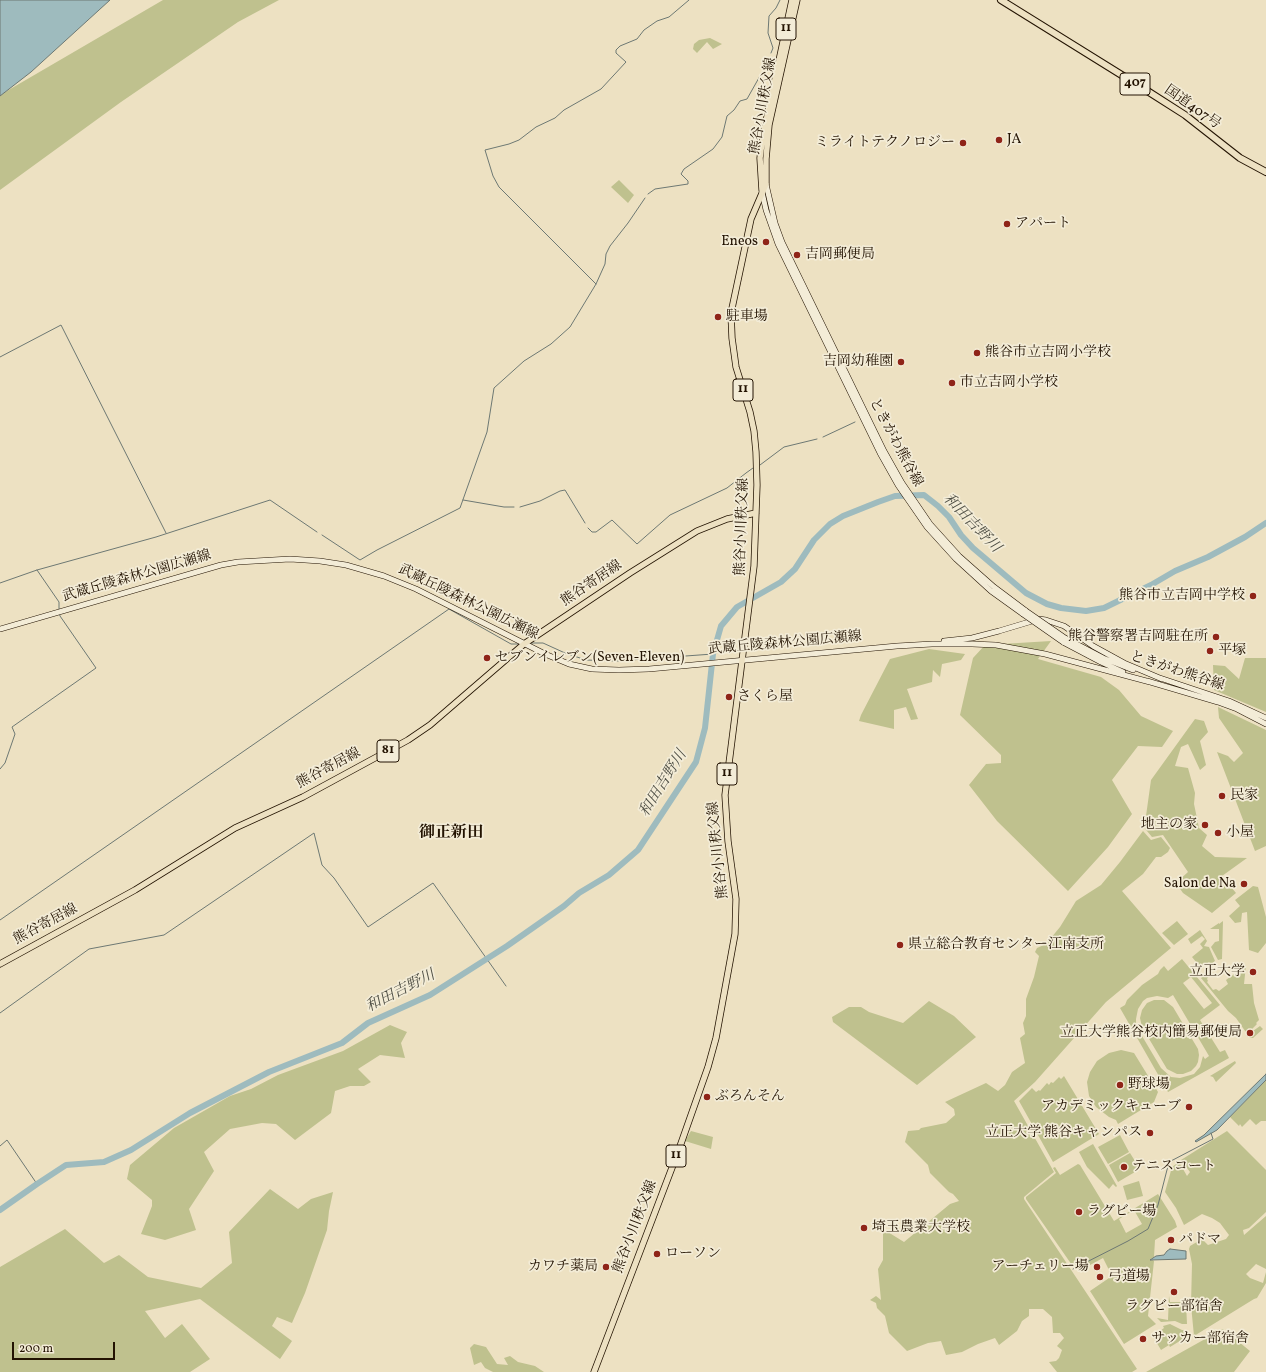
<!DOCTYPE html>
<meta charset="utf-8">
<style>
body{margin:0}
#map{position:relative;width:1266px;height:1372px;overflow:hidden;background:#ede1c2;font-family:Vollkorn,serif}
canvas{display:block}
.scale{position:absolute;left:12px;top:1342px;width:103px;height:18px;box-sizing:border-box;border:2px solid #231302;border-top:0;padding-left:5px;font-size:12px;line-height:14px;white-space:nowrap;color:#231302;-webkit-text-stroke:3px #f3ecd7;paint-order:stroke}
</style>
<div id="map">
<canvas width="1266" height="1372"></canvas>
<div class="scale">200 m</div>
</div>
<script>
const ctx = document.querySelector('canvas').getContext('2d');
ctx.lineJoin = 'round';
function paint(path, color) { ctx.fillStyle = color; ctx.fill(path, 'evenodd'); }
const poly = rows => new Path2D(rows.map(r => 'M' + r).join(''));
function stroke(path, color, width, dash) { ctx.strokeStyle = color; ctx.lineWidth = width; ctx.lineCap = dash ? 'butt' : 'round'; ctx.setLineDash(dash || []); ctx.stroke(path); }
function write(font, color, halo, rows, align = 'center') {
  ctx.font = font + ' Vollkorn,"Noto Serif JP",serif'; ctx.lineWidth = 3.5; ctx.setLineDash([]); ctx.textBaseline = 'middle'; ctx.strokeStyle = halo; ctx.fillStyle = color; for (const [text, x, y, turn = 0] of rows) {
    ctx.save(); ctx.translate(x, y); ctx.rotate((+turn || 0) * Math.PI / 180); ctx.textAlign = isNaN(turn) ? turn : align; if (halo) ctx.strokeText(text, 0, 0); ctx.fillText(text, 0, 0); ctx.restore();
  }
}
const green = poly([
 [163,0,279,0,238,22,121,102,0,190,0,95],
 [710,38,722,44,713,49,707,42,697,53,693,49,694,44,699,40],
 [619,180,634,195,628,203,611,187],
 [1051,641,1038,659,1101,677,1119,690,1141,716,1173,731,1162,747,1138,746,1112,780,1132,814,1108,847,1068,891,997,821,969,785,986,764,1001,763,1001,755,960,715,973,658,985,645],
 [929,649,965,654,961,660,942,664,940,677,933,670,932,682,907,689,918,719,911,720,906,707,894,710,894,729,859,721,861,715,890,659],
 [1245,658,1266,658,1266,712,1214,690,1213,665,1225,666,1239,679],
 [1218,707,1266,730,1266,846,1255,851,1217,752,1228,756,1234,762,1243,753,1219,718],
 [1195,719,1204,721,1208,732,1200,741,1206,765,1200,770,1188,744,1181,747,1175,766,1188,768,1195,793,1194,804,1199,828,1207,835,1202,846,1215,857,1247,858,1222,876,1236,893,1212,913,1183,893,1176,883,1188,872,1163,835,1152,837,1142,825,1146,816,1151,780],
 [1143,831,1151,840,1161,837,1170,848,1168,852,1161,857,1156,857,1143,874,1122,891,1171,948,1106,1002,1035,1082,1014,1101,1054,1172,1024,1197,1024,1199,1137,1369,1132,1372,1057,1372,1049,1362,1056,1361,1059,1358,1062,1350,1057,1346,1064,1338,1060,1333,1053,1333,1052,1317,1043,1309,1029,1309,1029,1316,1022,1321,1017,1331,999,1345,995,1338,978,1344,962,1352,946,1355,941,1341,928,1343,907,1351,889,1333,885,1316,877,1308,876,1303,870,1300,876,1296,881,1300,878,1269,883,1260,883,1229,904,1242,950,1204,959,1201,953,1194,949,1192,930,1173,928,1165,905,1142,908,1131,919,1130,921,1128,946,1123,955,1115,954,1109,945,1102,986,1083,998,1091,1005,1085,1012,1072,1025,1063,1020,1038,1025,1034,1023,1023,1026,1016,1026,999,1034,977,1039,956,1035,952,1037,948,1046,944,1060,927,1076,901,1101,885,1120,862],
 [1253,886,1258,887,1266,917,1266,943,1258,953,1249,950,1247,912,1242,913,1241,922,1235,923,1229,916,1240,906,1235,900],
 [1177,921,1188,934,1174,945,1162,933],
 [1223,921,1222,959,1218,960,1211,947,1215,942,1219,941,1219,929,1210,929,1219,923,1219,924],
 [1200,930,1207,941,1204,946,1209,947,1215,961,1211,964,1209,962,1201,968,1192,957,1203,948,1200,944,1205,939,1202,936,1191,944,1188,939],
 [1182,959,1220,1005,1200,1020,1220,1052,1225,1050,1229,1058,1168,1092,1120,1008,1125,1005,1127,1000,1142,985,1158,974,1160,970,1164,966,1168,971],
 [1191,977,1212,1003,1204,1009,1183,983],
 [1173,995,1209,1056,1205,1059,1203,1056,1200,1067,1194,1074,1180,1078,1171,1077,1161,1068,1142,1036,1136,1024,1136,1019,1138,1009,1143,1001,1147,998,1157,996,1168,998],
 [1246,965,1244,984,1252,984,1254,1003,1259,1020,1256,1023,1257,1024,1251,1030,1253,1031,1260,1026,1263,1029,1253,1038,1250,1038,1236,1018,1228,1011,1201,978,1206,973,1208,977,1207,979,1208,981,1207,982,1213,990,1216,989,1219,991,1228,984,1226,980],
 [1154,1000,1164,1000,1173,1007,1198,1049,1199,1055,1198,1062,1196,1066,1191,1071,1183,1074,1177,1074,1167,1069,1142,1027,1140,1018,1142,1010,1147,1003],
 [929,1001,954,1016,976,1037,917,1085,833,1022,832,1017,849,1007,861,1007,869,1012,903,1023],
 [390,1025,407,1032,401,1043,405,1058,380,1055,358,1069,371,1082,364,1086,350,1086,335,1091,331,1113,295,1140,276,1124,262,1123,230,1129,204,1152,214,1171,189,1209,196,1230,165,1240,141,1234,152,1206,152,1200,127,1179,130,1165,174,1128,230,1096,251,1089,278,1075,343,1051],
 [1121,1050,1134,1053,1158,1092,1154,1102,1118,1124,1116,1120,1109,1117,1096,1107,1089,1096,1087,1082,1090,1072,1097,1061,1109,1053],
 [1235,1061,1236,1063,1216,1082,1213,1077,1210,1076],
 [1064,1076,1099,1134,1053,1162,1019,1101,1032,1088,1036,1092,1039,1090,1040,1091,1047,1083,1049,1085,1051,1082,1053,1083,1059,1077,1061,1079],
 [1266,1080,1266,1121,1261,1121,1256,1125,1250,1119,1242,1127,1240,1124,1239,1126,1230,1117],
 [691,1131,713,1137,711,1149,685,1141],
 [1227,1131,1266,1170,1266,1212,1249,1228,1243,1230,1244,1235,1266,1216,1266,1269,1256,1264,1246,1274,1250,1278,1263,1283,1266,1272,1266,1283,1257,1298,1254,1299,1194,1336,1191,1305,1192,1264,1189,1249,1190,1246,1202,1239,1208,1245,1226,1239,1229,1235,1220,1223,1212,1218,1202,1214,1184,1225,1176,1208,1165,1192,1172,1167,1179,1162,1187,1176,1190,1172,1181,1160],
 [1120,1135,1129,1152,1108,1164,1098,1147],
 [1093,1144,1117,1186,1116,1187,1113,1184,1109,1189,1087,1167,1079,1152],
 [1130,1153,1140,1169,1118,1182,1109,1165],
 [1078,1164,1080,1165,1114,1221,1158,1194,1175,1221,1177,1227,1155,1240,1154,1257,1151,1259,1154,1261,1148,1316,1156,1324,1124,1344,1090,1291,1112,1276,1103,1258,1079,1271,1078,1266,1074,1268,1026,1199,1026,1197,1056,1173,1053,1168,1055,1167,1060,1175],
 [1134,1210,1142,1224,1126,1233,1119,1219],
 [1139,1181,1143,1196,1127,1200,1123,1186],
 [270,1189,298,1209,311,1199,333,1192,329,1211,327,1230,305,1293,292,1323,277,1317,272,1326,292,1341,280,1359,200,1299,145,1311,165,1338,182,1324,210,1359,190,1372,0,1372,0,1267,65,1229,104,1263,119,1255,148,1277,201,1288,232,1263,229,1232],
 [1169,1296,1170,1302,1186,1302,1187,1324,1182,1324,1175,1321,1161,1322,1157,1318,1168,1320],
 [1170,1324,1182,1330,1188,1330,1188,1336,1170,1347,1169,1345,1161,1350,1154,1338,1161,1333,1160,1331,1164,1328,1163,1326],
 [1223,1329,1250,1351,1234,1372,1146,1372],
 [474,1344,486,1347,497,1364,508,1365,504,1358,510,1356,518,1362,535,1366,544,1372,493,1372,485,1368,481,1362,474,1365,470,1348]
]);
const water = poly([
 [0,0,110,0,31,72,0,96,0,0],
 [1266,1074,1266,1080,1217,1130,1196,1142,1195,1141,1204,1135,1266,1074],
 [1170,1249,1186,1251,1186,1259,1150,1260,1156,1256,1164,1255,1167,1251,1170,1249]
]);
const stream = poly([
 [771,53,773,48,768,33,769,16,776,8,780,0],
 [648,194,655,189,688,184,688,181,681,174,684,169,713,149,722,137,727,116,734,110,740,101,747,99,769,60],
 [596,284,499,187,493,176,485,150,509,144,519,140,536,127,555,118,564,110,601,89,626,62,616,53,616,50,620,46,637,39,644,30,657,21,669,17,689,0],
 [0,357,61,325,166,533],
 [823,437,855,422],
 [760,465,784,447,817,439],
 [463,500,504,507,514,507],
 [520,507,540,501,560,491,565,490,585,523],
 [588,528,592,532,596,532,612,520,637,544,670,515,727,488,746,473,753,468],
 [322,535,360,560,377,550,460,508,487,432,494,388,524,361,551,344,570,327,596,284,605,264,606,254,610,246,628,223,645,198],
 [37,570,59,602,59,610],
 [0,583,37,570,156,537,270,500,317,532],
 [530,643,543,643,565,653,586,660,617,661,713,654],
 [0,769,5,763,15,734,12,727,96,668,60,616,59,613],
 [0,920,449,609,511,644,519,644],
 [0,1013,89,949,164,935,314,833,322,865,334,878,368,927,433,883,506,986],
 [0,1146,7,1140,37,1184],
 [1073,1269,1128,1241,1148,1229,1158,1205,1169,1162,1213,1139,1211,1133]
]);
const river = poly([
 [0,1210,37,1184,66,1165,104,1162,131,1150,190,1113,269,1072,342,1043,368,1023,430,995,507,946,564,906,579,893,609,875,638,850,696,762,705,728,713,654,721,626,737,607,781,582,795,569,814,540,830,524,843,516,878,502,895,496,924,495,938,506,949,517,961,535,973,548,1026,593,1047,604,1061,608,1086,611,1104,608,1151,585,1175,571,1208,557,1245,537,1266,523]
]);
const secondary = poly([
 [766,184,775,223,782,242,884,451,902,483,930,524,959,556,994,587,1026,611],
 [762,192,766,210,778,244,880,453,898,485,927,527,956,559,991,591,1023,614],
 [0,629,221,565,238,562,290,559,320,561,346,565,384,576,416,589,545,654,569,664,592,669,619,670,649,669,897,646,932,644,972,644,996,645,1045,654,1150,682],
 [1065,638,1103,658,1133,670],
 [944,641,972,638,999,631,1039,619,1046,620,1064,626,1093,646,1124,663,1162,679],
 [1063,642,1101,662,1123,672],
 [1160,678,1229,701,1266,718],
 [1147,681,1218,702,1237,709,1266,724]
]);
const primary = poly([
 [762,190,760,158,763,135,792,0],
 [0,964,135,890,235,828,303,797,408,740,430,725,524,644,630,573,697,531,727,519,756,513],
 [594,1372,678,1152,708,1067,716,1038,735,934,736,899,728,841,725,795,754,566,757,485,756,452,754,431,750,412,736,367,732,338,731,313,751,219,766,184,766,159,769,125,797,0]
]);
const trunk = poly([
 [1001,0,1149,92,1185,115,1240,158,1266,172]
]);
const secondaryBridge = poly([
 [1026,611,1065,638],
 [1023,614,1063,642]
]);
const markers = [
 [999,140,4,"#8f2418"],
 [963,143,4,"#8f2418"],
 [1007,224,4,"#8f2418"],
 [766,242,4,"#8f2418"],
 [797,255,4,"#8f2418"],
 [718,317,4,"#8f2418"],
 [977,353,4,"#8f2418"],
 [901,362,4,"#8f2418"],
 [952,383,4,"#8f2418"],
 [1253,596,4,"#8f2418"],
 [1216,637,4,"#8f2418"],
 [1210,651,4,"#8f2418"],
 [487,658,4,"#8f2418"],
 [729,697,4,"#8f2418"],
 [1222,796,4,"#8f2418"],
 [1205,825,4,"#8f2418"],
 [1218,833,4,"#8f2418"],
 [1244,884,4,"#8f2418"],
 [900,945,4,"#8f2418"],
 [1253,972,4,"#8f2418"],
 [1250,1033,4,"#8f2418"],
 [1120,1085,4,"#8f2418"],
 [707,1097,4,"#8f2418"],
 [1189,1107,4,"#8f2418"],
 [1150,1133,4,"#8f2418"],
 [1124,1167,4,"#8f2418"],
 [1079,1212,4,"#8f2418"],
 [864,1228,4,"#8f2418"],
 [1171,1240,4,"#8f2418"],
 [657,1254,4,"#8f2418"],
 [606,1267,4,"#8f2418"],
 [1097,1267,4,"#8f2418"],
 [1100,1277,4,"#8f2418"],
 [1174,1292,4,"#8f2418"],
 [1143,1339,4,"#8f2418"]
];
const shields = [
 [786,29,20],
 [1135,84,30],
 [743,390,20],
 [388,751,22],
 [727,774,20],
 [676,1156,20]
];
const shieldNames = [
 ["11",786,29],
 ["407",1135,84],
 ["11",743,390],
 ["81",388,751],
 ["11",727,774],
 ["11",676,1156]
];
const streetNames = [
 ["熊谷小川秩父線",764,106,-80],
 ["国道407号",1192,108,35],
 ["ときがわ熊谷線",895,443,62],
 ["熊谷小川秩父線",743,527,-88],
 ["武蔵丘陵森林公園広瀬線",137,577,-16],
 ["熊谷寄居線",592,584,-34],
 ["武蔵丘陵森林公園広瀬線",468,603,26],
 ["武蔵丘陵森林公園広瀬線",785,644,-5],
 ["ときがわ熊谷線",1177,672,18],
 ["熊谷寄居線",329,769,-28],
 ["熊谷小川秩父線",719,850,-96],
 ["熊谷寄居線",46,925,-28],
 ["熊谷小川秩父線",636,1227,-69]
];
const poiNames = [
 ["JA",1007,140],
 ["ミライトテクノロジー",955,143,"right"],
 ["アパート",1015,224],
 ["Eneos",758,242,"right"],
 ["吉岡郵便局",805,255],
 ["駐車場",726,317],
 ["熊谷市立吉岡小学校",985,353],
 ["吉岡幼稚園",893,362,"right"],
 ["市立吉岡小学校",960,383],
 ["熊谷市立吉岡中学校",1245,596,"right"],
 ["熊谷警察署吉岡駐在所",1208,637,"right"],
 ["平塚",1218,651],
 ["セブンイレブン(Seven-Eleven)",495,658],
 ["さくら屋",737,697],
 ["民家",1230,796],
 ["地主の家",1197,825,"right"],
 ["小屋",1226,833],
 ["Salon de Na",1236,884,"right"],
 ["県立総合教育センター江南支所",908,945],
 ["立正大学",1245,972,"right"],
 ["立正大学熊谷校内簡易郵便局",1242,1033,"right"],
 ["野球場",1128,1085],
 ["ぶろんそん",715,1097],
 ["アカデミックキューブ",1181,1107,"right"],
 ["立正大学 熊谷キャンパス",1142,1133,"right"],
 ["テニスコート",1132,1167],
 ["ラグビー場",1087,1212],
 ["埼玉農業大学校",872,1228],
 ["パドマ",1179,1240],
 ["ローソン",665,1254],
 ["カワチ薬局",598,1267,"right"],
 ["アーチェリー場",1089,1267,"right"],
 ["弓道場",1108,1277],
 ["ラグビー部宿舎",1174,1307,"center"],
 ["サッカー部宿舎",1151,1339]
];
const waterNames = [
 ["和田吉野川",971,524,46],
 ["和田吉野川",664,784,-58],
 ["和田吉野川",401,992,-27]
];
const quarterNames = [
 ["御正新田",451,834]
];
paint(green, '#bfc18e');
paint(water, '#9ebbbe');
stroke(water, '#6d7873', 1);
stroke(stream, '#6d7873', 1);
stroke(river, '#9ebbbe', 6);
stroke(secondary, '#231302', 6);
stroke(primary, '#231302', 7);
stroke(trunk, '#231302', 8);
stroke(secondary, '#f3ecd7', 5);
stroke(primary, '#ede1c2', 5.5);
stroke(trunk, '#ede1c2', 6);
stroke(secondaryBridge, '#231302', 6, []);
stroke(secondaryBridge, '#f3ecd7', 5);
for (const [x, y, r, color] of markers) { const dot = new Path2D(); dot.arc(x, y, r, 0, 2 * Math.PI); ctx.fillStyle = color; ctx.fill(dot); stroke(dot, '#f3ecd7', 1.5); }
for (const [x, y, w] of shields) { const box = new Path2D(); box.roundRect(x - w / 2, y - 11, w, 22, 3); ctx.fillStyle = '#f3ecd7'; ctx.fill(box); stroke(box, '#231302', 1); }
write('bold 13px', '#231302', null, shieldNames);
write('14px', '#231302', '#f3ecd7', streetNames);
write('14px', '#231302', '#f3ecd7', poiNames, 'left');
write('italic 15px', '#4e4e44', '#f3ecd7', waterNames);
write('bold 16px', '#231302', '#f3ecd7', quarterNames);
</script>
